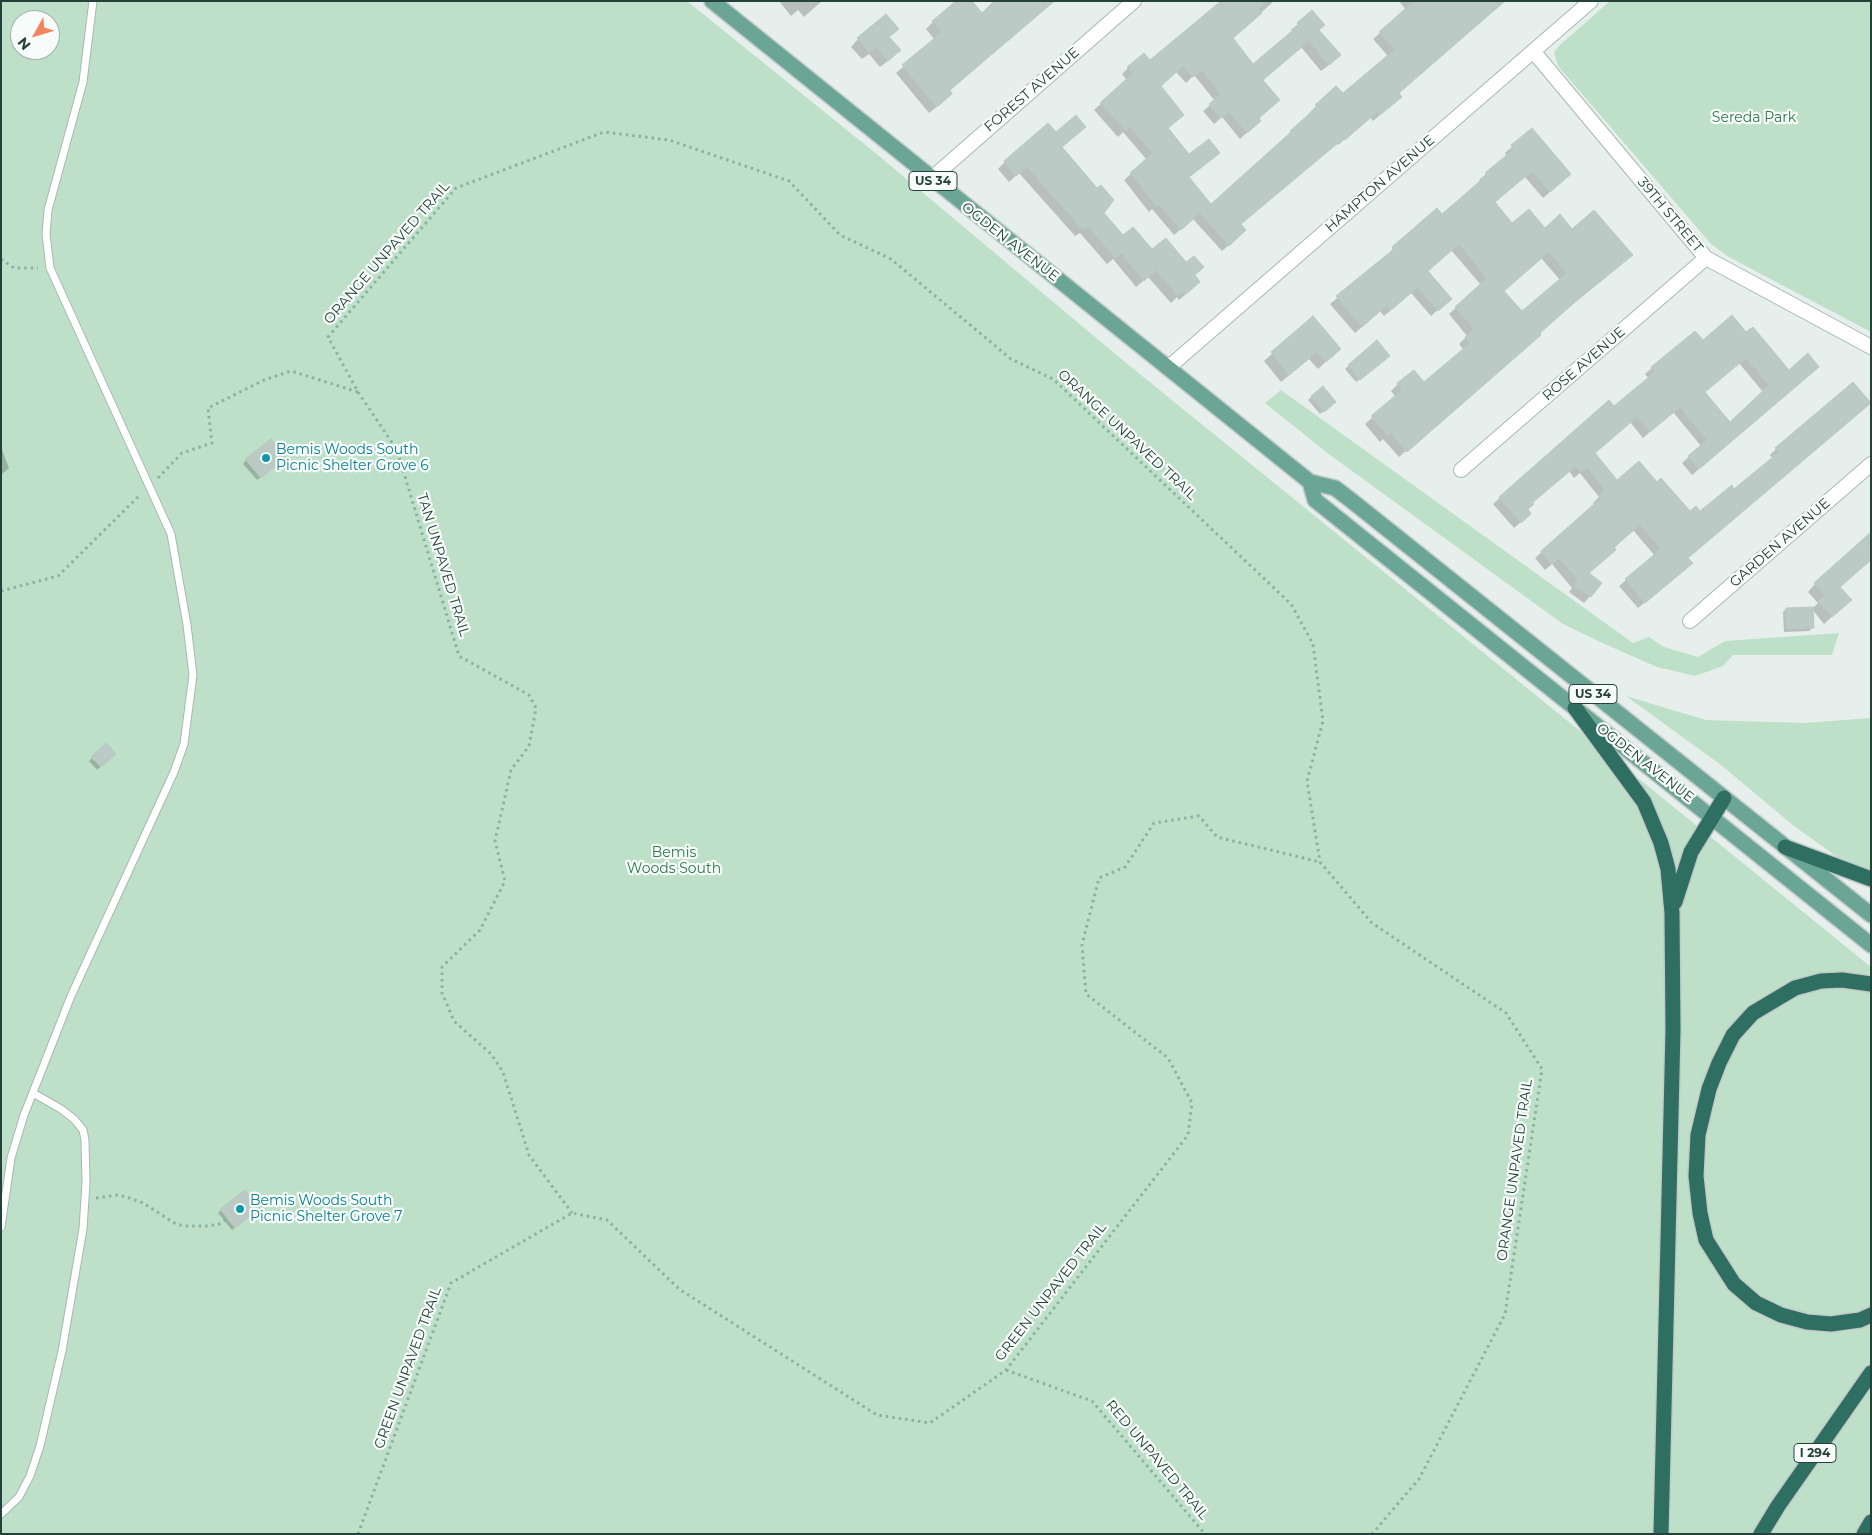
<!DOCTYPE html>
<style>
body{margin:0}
#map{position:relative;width:1872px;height:1535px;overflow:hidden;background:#e6efeb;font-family:Montserrat,sans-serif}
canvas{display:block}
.frame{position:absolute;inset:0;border:2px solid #24423a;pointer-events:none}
.north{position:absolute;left:10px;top:10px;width:50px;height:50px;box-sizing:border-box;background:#f7fbf9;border:1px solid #a3b1ad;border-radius:50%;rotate:231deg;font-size:14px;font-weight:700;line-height:20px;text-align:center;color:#24423a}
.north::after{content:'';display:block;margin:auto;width:18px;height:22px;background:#f4845f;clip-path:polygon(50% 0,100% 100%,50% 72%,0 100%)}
</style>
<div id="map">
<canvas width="1872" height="1535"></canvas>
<div class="frame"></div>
<div class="north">N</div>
</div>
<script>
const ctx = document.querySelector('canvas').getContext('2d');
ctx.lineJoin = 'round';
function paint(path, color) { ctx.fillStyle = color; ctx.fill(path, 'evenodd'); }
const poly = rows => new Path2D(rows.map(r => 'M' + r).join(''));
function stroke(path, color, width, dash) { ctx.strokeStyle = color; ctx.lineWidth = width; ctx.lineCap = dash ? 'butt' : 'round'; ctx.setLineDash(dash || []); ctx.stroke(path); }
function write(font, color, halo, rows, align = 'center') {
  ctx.font = font + ' Montserrat,sans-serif'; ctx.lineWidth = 4.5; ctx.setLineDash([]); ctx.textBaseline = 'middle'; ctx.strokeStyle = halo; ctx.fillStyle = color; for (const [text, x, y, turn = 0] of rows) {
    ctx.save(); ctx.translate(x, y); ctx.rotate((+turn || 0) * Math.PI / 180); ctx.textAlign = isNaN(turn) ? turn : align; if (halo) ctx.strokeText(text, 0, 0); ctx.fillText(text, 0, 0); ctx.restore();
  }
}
const green = poly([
 [1,1,687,1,879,156,1125,362,1871,967,1871,1534,1,1534],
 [20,20,50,20,50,50,20,50],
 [1610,1,1871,1,1871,332,1727,256,1711,244,1558,66,1554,52,1560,45],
 [1281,390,1633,643,1649,637,1664,647,1698,657,1725,641,1839,633,1832,655,1733,655,1723,666,1695,676,1657,667,1598,641,1563,624,1330,455,1265,403],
 [1626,696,1706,720,1805,723,1871,718,1871,881,1794,826,1721,765]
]);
const shadow = poly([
 [779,1,822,1,804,17,798,10,791,16],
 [997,1,1055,1,949,91,944,101,929,113,896,73,935,40,926,29,933,22,981,14],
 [1220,1,1274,1,1232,39,1252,66,1293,32,1291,30,1298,24,1318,30,1333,62,1321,71,1301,47,1261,81,1257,118,1253,127,1240,139,1222,117,1214,124,1203,111,1215,101,1194,75,1186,83,1176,72,1159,87,1166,129,1189,156,1212,159,1188,178,1211,206,1285,139,1291,131,1311,114,1309,113,1336,88,1343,95,1388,56,1373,39,1406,10,1399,1,1435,1,1394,103,1373,121,1370,117,1338,145,1336,143,1240,225,1238,237,1222,251,1193,219,1174,235,1152,209,1149,212,1124,180,1147,160,1123,132,1118,137,1094,110,1127,80,1122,74,1128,68,1150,62,1221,3],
 [888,38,892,58,880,67,869,54,862,59,851,47,858,39],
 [1532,129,1563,181,1543,198,1525,177,1493,203,1512,224,1544,229,1572,230,1625,261,1567,309,1399,457,1383,439,1380,442,1365,424,1396,397,1391,391,1398,384,1424,384,1464,350,1459,344,1467,336,1449,314,1481,285,1451,250,1426,271,1443,305,1431,316,1411,293,1384,316,1380,311,1355,333,1330,304,1388,256,1393,248,1442,216,1481,182,1479,180,1507,156,1505,153],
 [1541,258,1560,280,1521,313,1503,291],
 [1061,148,1102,213,1123,237,1194,276,1192,289,1179,300,1177,297,1171,303,1148,277,1136,287,1113,259,1107,264,1080,233,1075,236,1019,173,1009,182,998,169,1005,162],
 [1313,318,1332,356,1318,369,1309,359,1281,382,1264,361],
 [1695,333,1702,342,1746,334,1788,371,1811,373,1692,475,1682,463,1701,446,1673,412,1643,438,1630,422,1594,453,1617,481,1657,484,1689,513,1700,513,1734,490,1773,459,1770,455,1776,449,1853,384,1687,558,1685,570,1638,608,1619,586,1655,556,1633,530,1587,574,1590,596,1584,603,1569,592,1572,588,1552,564,1545,570,1535,558,1595,505,1593,503,1599,497,1580,473,1574,478,1569,471,1531,503,1523,520,1514,528,1493,504,1608,401,1614,408,1649,379,1645,374,1652,368],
 [1739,363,1763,392,1730,423,1704,392],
 [1377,342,1385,359,1356,382,1345,369],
 [1322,388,1331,405,1320,414,1308,400],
 [1,447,9,468,1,475],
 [246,460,281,461,257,480,243,464],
 [1815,584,1839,587,1843,607,1824,624,1812,609,1812,628,1809,631,1784,632,1783,612,1786,609,1813,608,1818,603,1808,592],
 [106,745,114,754,97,770,89,761],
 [221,1210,255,1212,232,1230,218,1213]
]);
const building = poly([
 [956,1,972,1,982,13,994,1,1054,1,950,90,952,94,937,107,902,65,942,32,932,21,956,1],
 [1221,1,1267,1,1258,9,1262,13,1233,38,1253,64,1299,25,1297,23,1312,10,1325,25,1319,30,1341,55,1329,65,1309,41,1263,80,1280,100,1259,118,1261,121,1247,133,1229,112,1221,118,1209,104,1221,94,1202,70,1193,77,1183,66,1161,86,1184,115,1168,128,1189,154,1209,139,1220,153,1189,177,1211,204,1291,132,1290,131,1317,107,1315,105,1336,86,1343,93,1395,49,1379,32,1414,1,1505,1,1399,93,1402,97,1380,115,1377,112,1345,140,1344,138,1241,224,1246,230,1229,246,1200,213,1181,230,1159,204,1156,206,1130,173,1153,153,1130,127,1126,131,1100,103,1133,73,1127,67,1144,53,1150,60,1221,1],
 [886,14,899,29,889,37,901,50,888,61,877,47,870,53,857,38,886,14],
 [1076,115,1086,127,1062,147,1097,188,1101,185,1114,200,1104,213,1123,235,1133,227,1152,249,1166,238,1186,262,1194,256,1204,267,1195,275,1200,282,1186,294,1184,291,1178,296,1156,270,1144,281,1121,253,1115,258,1088,226,1083,230,1027,167,1016,176,1004,161,1048,123,1056,132,1076,115],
 [1532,128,1571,174,1550,192,1532,171,1495,202,1512,223,1529,209,1545,228,1560,214,1572,229,1594,210,1633,255,1575,302,1540,333,1541,335,1407,452,1391,433,1388,436,1371,416,1402,390,1397,383,1414,370,1424,382,1470,343,1465,337,1474,329,1455,307,1487,278,1459,244,1428,271,1452,299,1438,311,1418,287,1391,310,1387,305,1362,327,1336,296,1394,249,1392,247,1437,208,1442,214,1487,175,1485,173,1514,149,1511,145,1532,128],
 [1549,252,1567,273,1522,311,1504,291,1549,252],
 [1732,315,1746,332,1753,327,1789,370,1808,353,1819,367,1699,469,1688,456,1707,440,1680,407,1650,432,1637,417,1595,453,1617,480,1639,461,1657,482,1661,478,1690,511,1696,506,1700,511,1732,485,1734,489,1779,452,1775,448,1853,382,1871,403,1688,558,1693,563,1645,603,1625,579,1661,549,1640,525,1614,547,1616,550,1589,573,1602,583,1591,597,1574,585,1578,580,1559,558,1552,564,1541,551,1601,498,1599,495,1605,490,1587,467,1581,472,1576,466,1532,503,1534,504,1528,509,1531,514,1521,523,1499,497,1609,400,1614,406,1655,372,1651,367,1695,331,1703,340,1732,315],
 [1746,358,1769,385,1730,422,1705,392,1746,358],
 [1313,316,1341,349,1326,362,1317,352,1289,375,1271,352,1313,316],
 [1377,340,1390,356,1360,380,1348,365,1377,340],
 [1323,386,1336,402,1324,412,1311,396,1323,386],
 [271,439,286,458,261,478,245,459,271,439],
 [1871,532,1871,560,1840,587,1852,600,1832,617,1818,601,1825,595,1814,583,1871,532],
 [1813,607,1814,628,1787,629,1786,608,1813,607],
 [106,743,116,754,101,767,91,757,106,743],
 [245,1190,260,1208,235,1228,220,1209,245,1190]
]);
const path = poly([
 [1,259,14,268,38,268],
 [358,392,397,450,459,656,529,695,536,708,529,746,511,770,495,841,505,881,480,930,442,967,442,993,454,1021,491,1054,503,1072,529,1155,572,1213],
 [158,478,182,453,212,443,208,408,264,380,291,371,358,392,328,337,456,188,604,132,669,140,789,181,840,235,891,259,1011,359,1053,379,1291,604,1313,644,1323,721,1307,781,1320,862,1372,923,1506,1013,1542,1069,1505,1314,1419,1479,1372,1534],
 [1,591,58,576,141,494],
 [96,1198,117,1195,127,1197,143,1203,176,1224,185,1226,208,1226,219,1224,228,1218],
 [1006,1370,1092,1401,1205,1534],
 [358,1534,451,1283,572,1213,607,1220,679,1289,877,1415,930,1423,1006,1370,1188,1135,1192,1103,1168,1058,1086,994,1082,945,1099,878,1125,867,1154,823,1199,816,1217,837,1320,862]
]);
const lane = poly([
 [1,1227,11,1158,24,1115,71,996,174,772,184,744,193,675,187,625,171,534,50,268,46,234,48,210,83,82,93,1],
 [1,1514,19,1497,30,1476,40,1446,62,1351,83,1229,86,1183,85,1140,83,1130,74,1119,61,1109,33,1093]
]);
const street = poly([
 [1533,51,1706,258,1871,347],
 [931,179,1134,1],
 [1169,367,1591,1],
 [1461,470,1706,258],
 [1690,621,1871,464]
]);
const primary = poly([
 [712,1,1310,482,1335,488,1352,501,1871,915],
 [1310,482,1315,500,1871,945]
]);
const highway = poly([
 [1575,708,1644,802,1661,843,1668,869,1672,913,1673,1030,1661,1534],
 [1785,847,1871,879],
 [1675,902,1691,852,1724,798],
 [1871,984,1842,980,1821,981,1795,988,1753,1013,1733,1035,1719,1063,1709,1089,1698,1135,1696,1176,1700,1213,1706,1240,1734,1284,1756,1303,1781,1315,1807,1322,1831,1324,1860,1320,1871,1315],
 [1761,1534,1778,1506,1871,1373],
 [1864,1534,1871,1522]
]);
const markers = [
 [266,458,5,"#0f9aa8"],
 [240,1209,5,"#0f9aa8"]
];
const shields = [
 [933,181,48],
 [1593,694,48],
 [1815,1453,42]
];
const shieldNames = [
 ["US 34",933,181],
 ["US 34",1593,694],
 ["I 294",1815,1453]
];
const streetNames = [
 ["FOREST AVENUE",1032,90,-41],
 ["HAMPTON AVENUE",1380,184,-41],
 ["39TH STREET",1670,215,50],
 ["OGDEN AVENUE",1010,242,38],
 ["ORANGE UNPAVED TRAIL",387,253,-49],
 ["ROSE AVENUE",1584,364,-41],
 ["ORANGE UNPAVED TRAIL",1127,435,43],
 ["GARDEN AVENUE",1780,543,-41],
 ["TAN UNPAVED TRAIL",443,565,73],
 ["OGDEN AVENUE",1645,763,38],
 ["ORANGE UNPAVED TRAIL",1515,1170,-82],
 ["GREEN UNPAVED TRAIL",1051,1292,-52],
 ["GREEN UNPAVED TRAIL",408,1368,-70],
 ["RED UNPAVED TRAIL",1157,1460,50]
];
const parkNames = [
 ["Sereda Park",1754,118],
 ["Bemis",674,853],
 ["Woods South",674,869]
];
const cultureNames = [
 ["Bemis Woods South",276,450],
 ["Picnic Shelter Grove 6",276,466],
 ["Bemis Woods South",250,1201],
 ["Picnic Shelter Grove 7",250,1217]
];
paint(green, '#bfe0c8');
paint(shadow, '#0003');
paint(building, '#bbcac4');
stroke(building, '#b8c9c2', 1);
stroke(lane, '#a8b8b2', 9);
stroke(street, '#a8b8b2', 16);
stroke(primary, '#c2cac8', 18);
stroke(highway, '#c2cac8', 18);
stroke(path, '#86b3a5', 3, [2.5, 4]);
stroke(lane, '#fff', 7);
stroke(street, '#fff', 14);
stroke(primary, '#6aa596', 15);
stroke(highway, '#2f6f62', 15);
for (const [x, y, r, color] of markers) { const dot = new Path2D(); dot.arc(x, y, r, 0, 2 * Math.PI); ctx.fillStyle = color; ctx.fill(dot); stroke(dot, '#f7fbf9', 2); }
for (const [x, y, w] of shields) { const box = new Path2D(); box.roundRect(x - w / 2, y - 9.5, w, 19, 4); ctx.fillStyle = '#f7fbf9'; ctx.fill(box); stroke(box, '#24423a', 1); }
write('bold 12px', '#24423a', null, shieldNames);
write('14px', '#24423a', '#f7fbf9', streetNames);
write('14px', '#2d7a4b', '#f7fbf9', parkNames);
write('14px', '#0d838f', '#f7fbf9', cultureNames, 'left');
</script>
